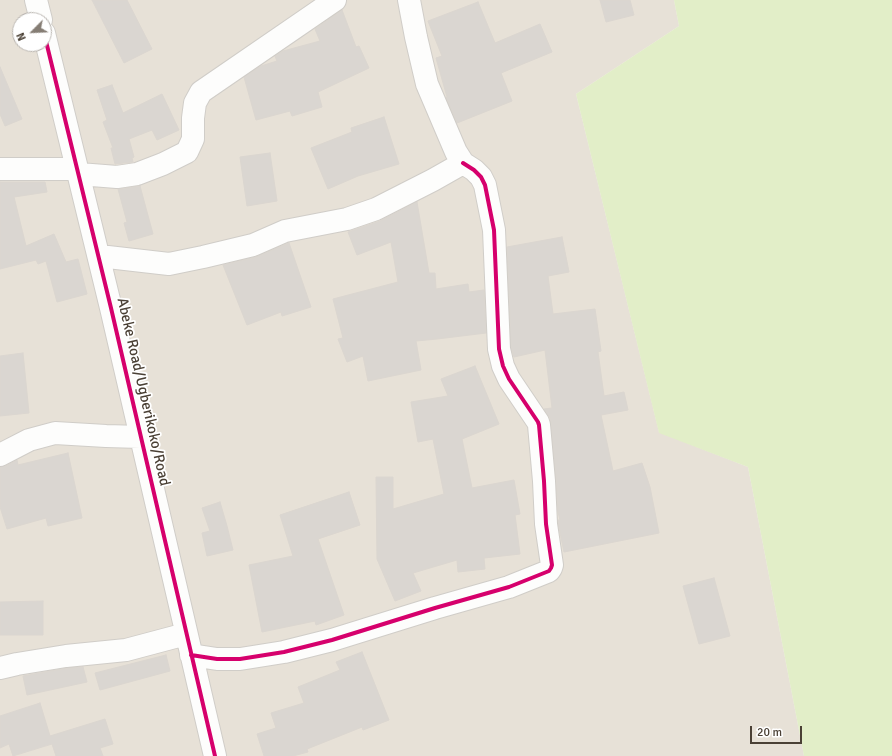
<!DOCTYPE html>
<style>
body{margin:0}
#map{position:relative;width:892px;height:756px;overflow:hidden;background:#f2efea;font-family:Signika,sans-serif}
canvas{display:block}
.north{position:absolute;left:12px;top:12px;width:40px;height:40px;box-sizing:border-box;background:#fff;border:1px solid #b7b3ae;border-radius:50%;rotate:246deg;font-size:11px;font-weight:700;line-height:16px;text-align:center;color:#4a4035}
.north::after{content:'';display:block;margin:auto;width:14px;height:18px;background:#857d74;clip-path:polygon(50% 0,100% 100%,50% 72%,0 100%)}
.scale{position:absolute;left:750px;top:726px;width:52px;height:18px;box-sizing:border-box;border:2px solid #4a4035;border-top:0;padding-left:5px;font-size:12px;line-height:14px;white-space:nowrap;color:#4a4035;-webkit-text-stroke:3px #fff;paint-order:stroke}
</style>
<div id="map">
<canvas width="892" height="756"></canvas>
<div class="north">N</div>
<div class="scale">20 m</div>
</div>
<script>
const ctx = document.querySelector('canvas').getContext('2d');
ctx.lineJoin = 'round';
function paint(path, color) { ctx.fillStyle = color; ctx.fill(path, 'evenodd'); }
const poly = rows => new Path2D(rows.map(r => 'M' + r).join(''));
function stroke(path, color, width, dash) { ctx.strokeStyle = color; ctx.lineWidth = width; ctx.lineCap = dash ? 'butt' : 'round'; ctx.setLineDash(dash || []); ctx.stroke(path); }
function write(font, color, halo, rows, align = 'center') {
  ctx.font = font + ' Signika,sans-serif'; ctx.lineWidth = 3.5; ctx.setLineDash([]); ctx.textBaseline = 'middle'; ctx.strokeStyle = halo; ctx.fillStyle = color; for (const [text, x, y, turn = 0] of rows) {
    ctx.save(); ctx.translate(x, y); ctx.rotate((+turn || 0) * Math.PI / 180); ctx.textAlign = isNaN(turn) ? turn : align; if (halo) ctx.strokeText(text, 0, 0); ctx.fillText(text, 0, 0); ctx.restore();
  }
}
const residential = poly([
 [0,0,674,0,679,26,576,94,659,432,748,467,804,756,0,756],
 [20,20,44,20,44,44,20,44]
]);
const green = poly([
 [674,0,892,0,892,756,804,756,748,467,659,433,576,94,679,26]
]);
const building = poly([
 [92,0,127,0,152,49,124,63,92,0],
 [600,0,630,0,634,15,606,22,600,0],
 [478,2,495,43,540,24,552,52,501,73,512,101,457,123,446,98,447,97,436,58,442,56,428,21,478,2],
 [342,10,356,47,359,46,369,68,318,92,322,107,292,116,290,111,256,120,244,77,261,66,277,61,275,56,283,51,320,41,315,29,342,10],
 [0,67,22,119,5,126,0,114,0,67],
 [112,85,123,113,162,94,179,130,157,140,152,130,129,139,134,157,132,158,133,162,115,164,111,148,113,148,103,122,107,120,97,90,112,85],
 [384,117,399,164,358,176,328,189,311,148,352,132,351,128,384,117],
 [270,153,277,201,247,206,240,157,270,153],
 [0,182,45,182,47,192,14,197,26,246,54,234,66,262,78,259,87,294,57,302,46,261,38,264,36,260,0,269,0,182],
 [140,186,153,234,129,241,124,223,127,222,118,189,140,186],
 [417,202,429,273,435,273,436,289,468,284,469,292,484,290,486,333,437,339,416,341,421,370,368,381,363,356,347,362,338,339,343,338,333,299,398,282,391,242,357,255,348,232,380,221,417,202],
 [562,237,569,272,548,276,553,314,595,309,601,351,598,352,604,396,624,392,628,410,601,415,613,471,642,463,650,487,659,533,564,552,558,523,558,520,560,520,558,512,556,480,551,424,550,418,544,409,552,408,545,350,514,357,511,347,507,247,562,237],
 [289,243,311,307,282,316,281,312,247,325,223,265,256,257,289,243],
 [23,353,29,413,0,416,0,356,23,353],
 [475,366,499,424,462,439,472,488,514,480,520,514,515,515,520,554,484,558,485,569,458,572,457,560,413,573,421,591,395,601,377,559,376,477,393,477,393,509,444,494,433,439,418,442,411,402,448,396,441,379,475,366],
 [68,453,82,518,48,526,46,518,7,529,0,507,0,467,6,466,17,460,18,465,68,453],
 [349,492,360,525,318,539,344,615,316,625,315,621,262,632,249,565,293,556,280,515,349,492],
 [220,502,227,526,233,550,207,556,202,533,210,531,202,508,220,502],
 [714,578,730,636,699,644,683,586,714,578],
 [43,601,43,635,0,635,0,602,43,601],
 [362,652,389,720,363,730,362,727,307,749,308,752,293,756,264,756,257,734,276,728,271,713,304,703,298,687,340,670,336,662,362,652],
 [166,655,170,671,100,690,95,673,166,655],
 [83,667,87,682,27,695,23,676,68,668,83,667],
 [40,703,50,736,105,719,113,744,100,748,103,756,56,756,52,744,13,756,9,744,0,748,0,716,40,703]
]);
const minor = poly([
 [36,0,41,20],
 [44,33,111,308,215,756],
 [0,169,77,169],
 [79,174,117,177,137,174,163,164,187,152,193,139,193,118,195,103,201,92,335,0],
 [99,256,169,264,203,257,253,245,285,231,347,219,376,209,433,180,463,163,456,152,427,84,416,37,409,0],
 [0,455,29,440,55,433,106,436,141,437],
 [191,655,217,659,240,659,284,652,332,640,435,608,509,587,549,571,551,568,552,565,546,524,544,481,539,425,538,422,509,379,503,366,499,349,494,230,485,185,481,177,474,170,463,163],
 [0,668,17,664,66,656,126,650,186,634]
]);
const cycleway = poly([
 [44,33,111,308,215,756],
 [191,655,217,659,240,659,284,652,332,640,435,608,509,587,549,571,551,568,552,565,546,524,544,481,539,425,538,422,509,379,503,366,499,349,494,230,485,185,481,177,474,170,463,163]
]);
const streetNames = [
 ["Abeke Road/Ugberikoko/Road",143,392,77]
];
paint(residential, '#e7e1d7');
paint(green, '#e2eec8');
paint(building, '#dad6d1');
stroke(building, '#dbd6d0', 1);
stroke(minor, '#d0cdc8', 24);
stroke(minor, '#fdfdfc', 22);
stroke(cycleway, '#d6006c', 4);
write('15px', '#4a4035', '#fff', streetNames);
</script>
